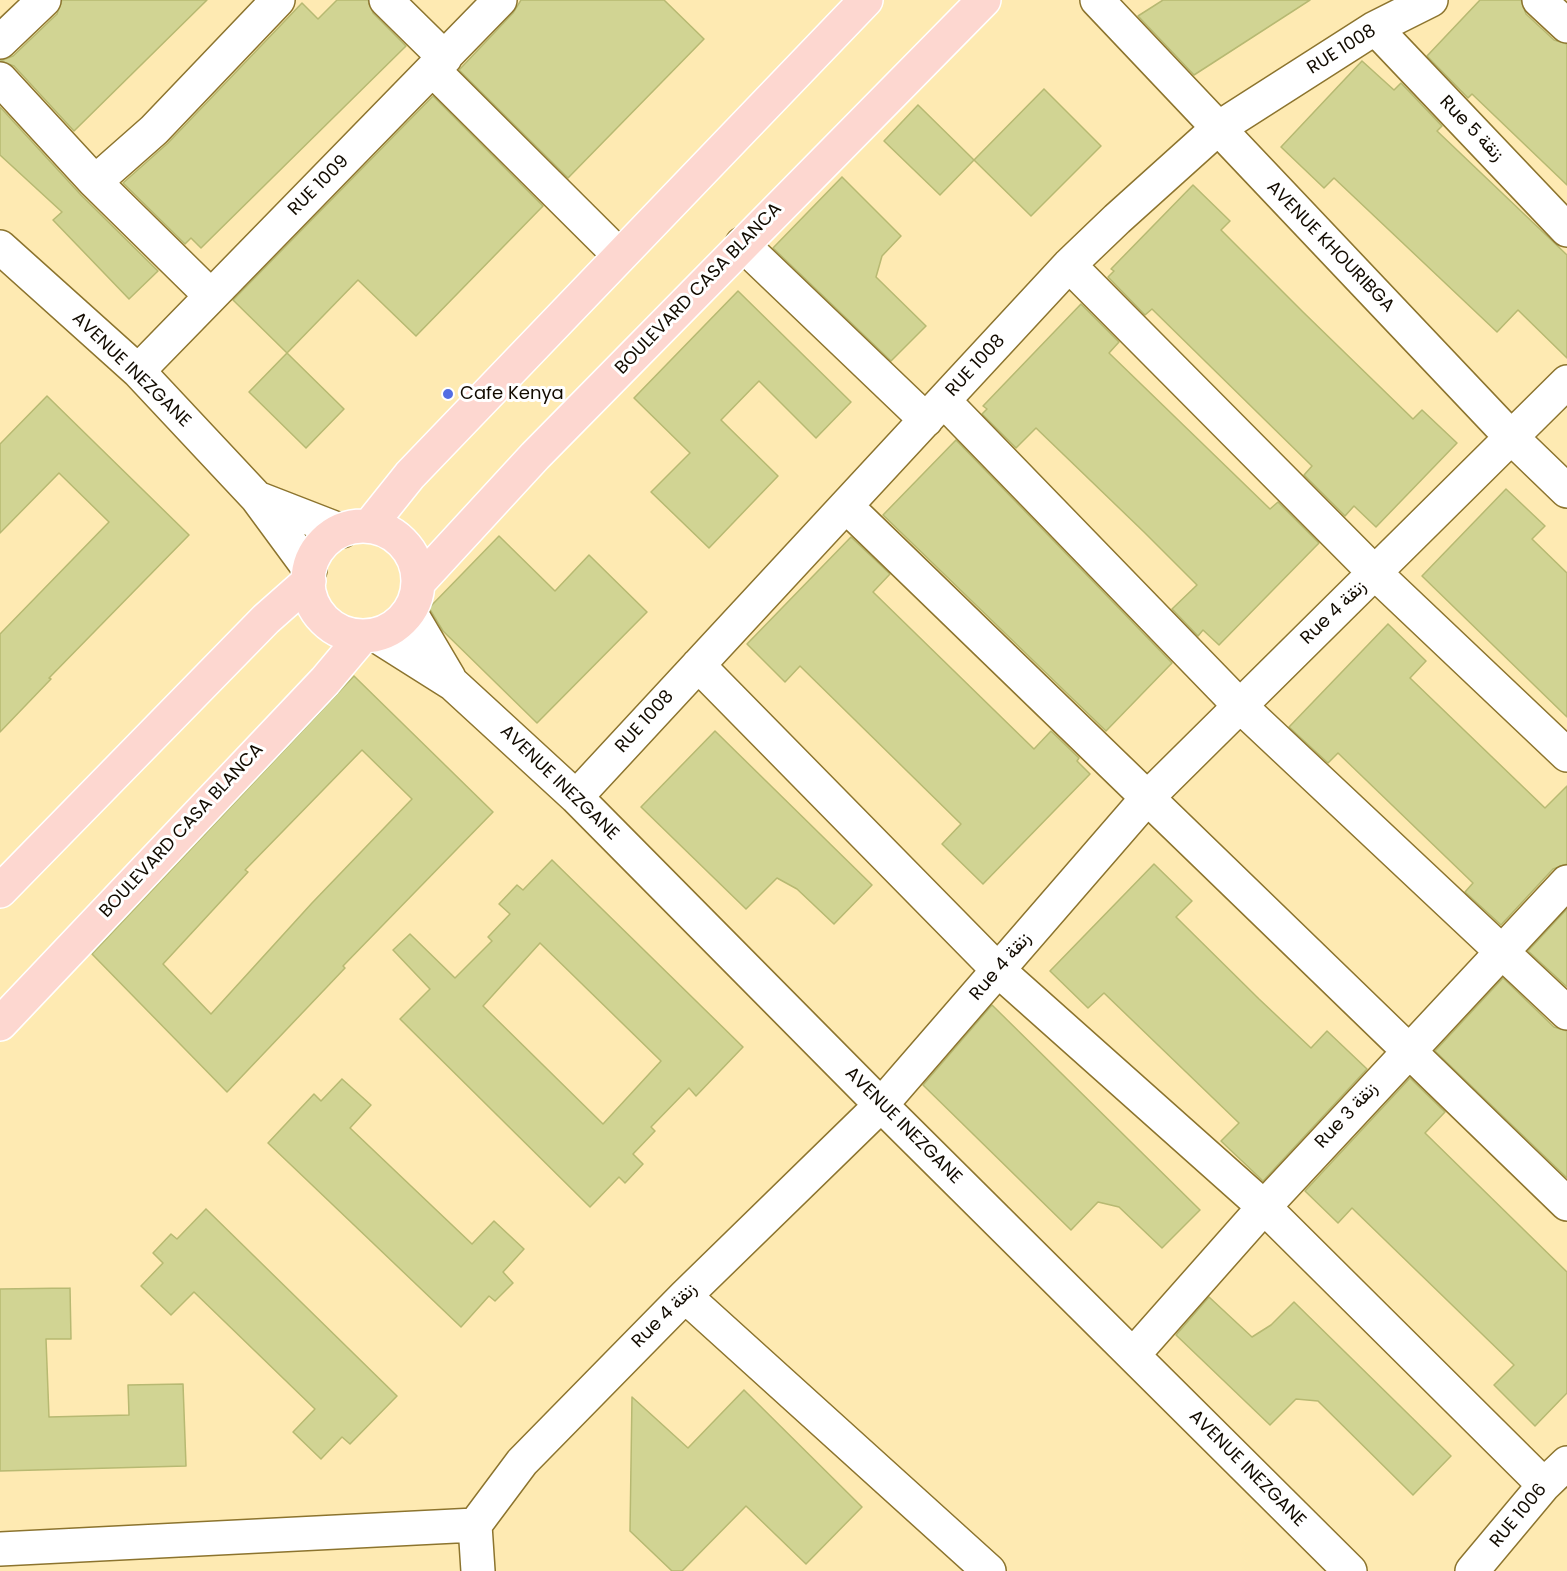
<!DOCTYPE html>
<meta charset="utf-8">
<style>
body{margin:0}
canvas{display:block;background:#feeab2}
</style>
<canvas width="1567" height="1571"></canvas>
<script>
const ctx = document.querySelector('canvas').getContext('2d');
ctx.lineJoin = 'round';
function paint(path, color) { ctx.fillStyle = color; ctx.fill(path, 'evenodd'); }
const poly = rows => new Path2D(rows.map(r => 'M' + r).join(''));
function stroke(path, color, width, dash) { ctx.strokeStyle = color; ctx.lineWidth = width; ctx.lineCap = dash ? 'butt' : 'round'; ctx.setLineDash(dash || []); ctx.stroke(path); }
function write(font, color, halo, rows, align = 'center') {
  ctx.font = font + ' Poppins,Vazirmatn,sans-serif'; ctx.lineWidth = 6; ctx.setLineDash([]); ctx.textBaseline = 'middle'; ctx.strokeStyle = halo; ctx.fillStyle = color; for (const [text, x, y, turn = 0] of rows) {
    ctx.save(); ctx.translate(x, y); ctx.rotate((+turn || 0) * Math.PI / 180); ctx.textAlign = isNaN(turn) ? turn : align; if (halo) ctx.strokeText(text, 0, 0); ctx.fillText(text, 0, 0); ctx.restore();
  }
}
const building = poly([
 [62,0,207,0,74,131,14,66,0,61,13,56,57,14,62,0],
 [337,0,368,0,373,13,406,46,201,248,191,238,185,244,123,183,168,143,302,3,318,19,337,0],
 [521,0,664,0,704,39,568,178,459,70,513,13,521,0],
 [1163,0,1310,0,1194,75,1138,16,1163,0],
 [1480,0,1521,0,1526,14,1554,40,1567,44,1567,185,1472,94,1468,98,1427,56,1480,0],
 [1362,61,1394,90,1401,83,1442,126,1437,131,1567,255,1567,358,1518,310,1497,332,1334,178,1324,188,1281,147,1362,61],
 [1044,89,1101,146,1031,216,974,160,1044,89],
 [433,96,543,206,416,336,358,280,287,353,233,300,433,96],
 [918,105,974,160,940,195,884,141,918,105],
 [0,107,81,195,158,271,129,299,53,220,62,212,0,155,0,107],
 [842,177,901,236,882,256,876,277,926,326,891,361,773,248,842,177],
 [1193,185,1230,221,1221,230,1303,312,1413,419,1422,410,1457,443,1376,527,1354,506,1345,516,1304,475,1312,466,1152,309,1145,315,1108,277,1114,271,1111,269,1193,185],
 [738,291,851,402,816,438,759,381,721,420,778,476,709,548,651,492,690,453,634,398,738,291],
 [1081,304,1119,342,1109,353,1270,509,1278,502,1319,543,1219,645,1203,630,1198,636,1172,609,1197,585,1144,532,1036,428,1016,448,982,414,987,409,983,406,1081,304],
 [287,353,344,409,306,448,249,392,287,353],
 [47,396,189,535,49,678,51,679,0,732,0,634,109,522,59,473,0,533,0,444,47,396],
 [956,440,1172,663,1106,731,883,515,956,440],
 [1506,489,1545,526,1532,539,1567,573,1567,717,1422,576,1506,489],
 [499,536,555,591,589,555,647,612,537,723,443,631,429,608,499,536],
 [851,537,890,574,873,592,1034,749,1051,731,1079,758,1077,761,1090,774,983,884,942,844,961,824,800,666,785,682,747,644,851,537],
 [1388,624,1426,661,1410,678,1545,808,1567,786,1567,864,1553,869,1501,925,1465,892,1473,883,1338,753,1328,763,1289,727,1388,624],
 [354,676,493,812,343,966,345,968,227,1092,92,954,354,676],
 [362,750,412,799,312,903,211,1014,163,964,248,872,245,870,362,750],
 [715,731,872,885,834,924,797,889,777,878,746,909,641,807,715,731],
 [552,860,743,1047,696,1096,689,1088,651,1127,655,1131,633,1154,643,1164,625,1183,619,1177,590,1207,400,1019,430,989,393,950,410,934,455,978,492,941,488,937,510,914,499,904,517,885,523,890,552,860],
 [540,943,661,1061,603,1124,483,1006,540,943],
 [1154,864,1192,901,1176,917,1259,999,1311,1048,1327,1031,1367,1069,1263,1181,1221,1141,1239,1123,1104,993,1088,1008,1050,971,1154,864],
 [1567,909,1567,987,1528,951,1567,909],
 [1503,978,1554,1027,1567,1031,1567,1178,1435,1051,1503,978],
 [992,1005,1200,1210,1162,1248,1119,1207,1098,1202,1071,1230,923,1085,992,1005],
 [1410,1078,1445,1112,1425,1133,1567,1272,1567,1393,1535,1426,1494,1385,1514,1365,1352,1208,1338,1223,1305,1191,1410,1078],
 [342,1079,371,1105,350,1128,472,1244,494,1221,524,1249,503,1272,513,1283,495,1301,489,1296,461,1327,268,1143,314,1094,321,1101,342,1079],
 [206,1209,397,1396,350,1444,342,1437,321,1459,293,1432,315,1409,194,1292,171,1315,141,1286,163,1263,153,1253,171,1234,177,1239,206,1209],
 [70,1288,71,1339,46,1339,49,1417,129,1415,128,1385,183,1384,186,1466,0,1471,0,1289,70,1288],
 [1209,1297,1252,1337,1271,1325,1294,1302,1451,1456,1413,1495,1318,1401,1296,1399,1270,1425,1176,1335,1209,1297],
 [744,1390,862,1507,806,1564,746,1506,682,1571,672,1571,630,1531,632,1397,688,1448,744,1390]
]);
const minor = poly([
 [386,0,445,58],
 [1097,0,1511,437,1567,491],
 [1539,0,1567,26],
 [1375,28,1567,230],
 [0,42,44,0],
 [434,71,619,255],
 [0,79,95,182,210,295],
 [95,182,154,130,278,0],
 [742,244,926,420],
 [0,247,138,371,257,498,310,570],
 [1069,265,1375,573,1567,755],
 [138,371,500,0],
 [944,401,1239,705,1567,1013],
 [257,498,342,531],
 [846,506,1567,1204],
 [410,612,449,678],
 [377,636,453,684,576,797,881,1105,1350,1571],
 [698,665,998,970,1264,1207,1544,1485],
 [576,797,1069,265,1117,219,1217,129,1375,28,1431,0],
 [685,1296,989,1571],
 [1133,1355,1264,1207,1567,882],
 [0,1549,475,1525],
 [478,1571,475,1525,522,1462,685,1296,881,1105,1148,797,1567,382],
 [1472,1571,1544,1485,1567,1463]
]);
const major = poly([
 [370,525,410,475,866,0],
 '308 581a55 55 0 1 1 110 0a55 55 0 1 1-110 0Z',
 [418,583,535,456,984,0],
 [0,891,266,619,309,581],
 [0,1024,325,681,362,637]
]);
const markers = [
 [448,394,6,"#536de3"]
];
const streetNames = [
 ["RUE 1008",1342,50,-32],
 ["Rue 5 زنقة",1471,129,46],
 ["RUE 1009",319,186,-45],
 ["AVENUE KHOURIBGA",1330,247,46],
 ["BOULEVARD CASA BLANCA",699,289,-46],
 ["RUE 1008",976,366,-47],
 ["AVENUE INEZGANE",131,370,44],
 ["Rue 4 زنقة",1334,613,-44],
 ["RUE 1008",645,722,-48],
 ["AVENUE INEZGANE",559,783,44],
 ["BOULEVARD CASA BLANCA",182,831,-47],
 ["Rue 4 زنقة",1001,967,-49],
 ["Rue 3 زنقة",1347,1116,-47],
 ["AVENUE INEZGANE",903,1126,45],
 ["Rue 4 زنقة",665,1316,-45],
 ["AVENUE INEZGANE",1247,1469,45],
 ["RUE 1006",1519,1516,-50]
];
const poiNames = [
 ["Cafe Kenya",460,394]
];
paint(building, '#d1d493');
stroke(building, '#b7b972', 1.5);
stroke(minor, '#8c742e', 36);
stroke(major, '#fff', 36);
stroke(minor, '#fff', 33);
stroke(major, '#fdd7d0', 33);
for (const [x, y, r, color] of markers) { const dot = new Path2D(); dot.arc(x, y, r, 0, 2 * Math.PI); ctx.fillStyle = color; ctx.fill(dot); stroke(dot, '#fff', 2); }
write('18px', '#120b00', '#fff', streetNames);
write('18px', '#120b00', '#fff', poiNames, 'left');
</script>
